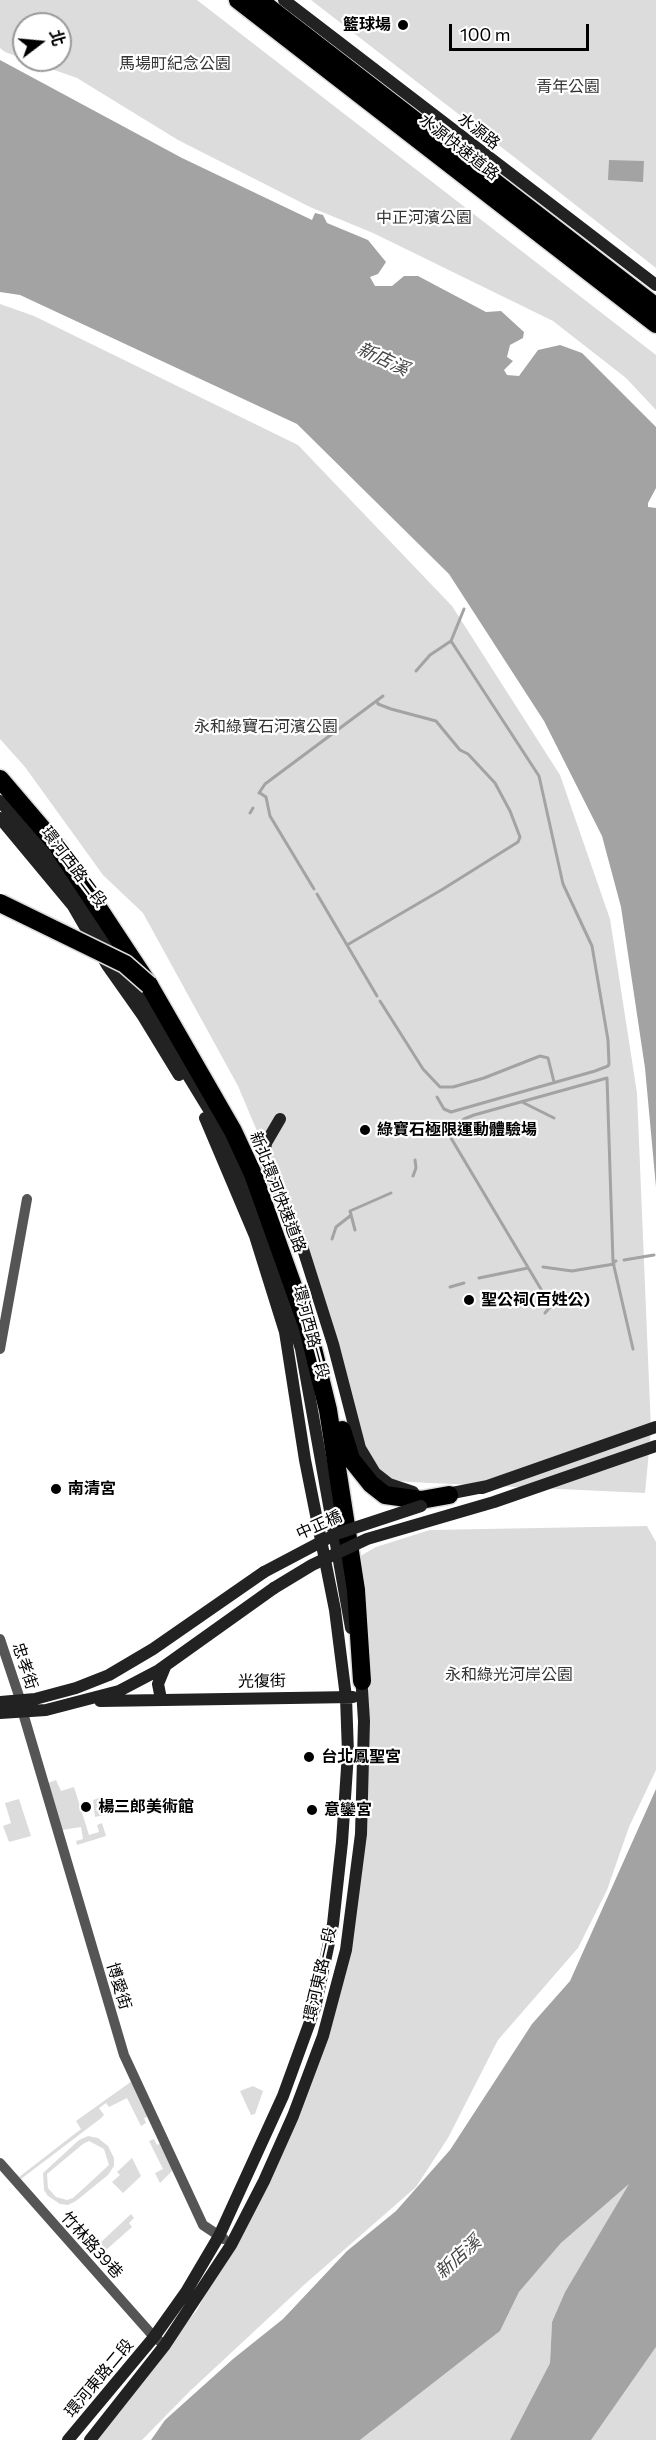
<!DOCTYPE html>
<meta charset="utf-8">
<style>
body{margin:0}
#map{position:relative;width:656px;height:2440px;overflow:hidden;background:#fff;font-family:Commissioner,"Noto Sans TC",sans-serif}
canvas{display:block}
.north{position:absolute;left:12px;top:12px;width:60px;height:60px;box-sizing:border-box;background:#fff;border:2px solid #999;border-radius:50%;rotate:74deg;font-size:16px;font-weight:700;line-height:24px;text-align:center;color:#000}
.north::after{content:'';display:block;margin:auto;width:21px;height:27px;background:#000;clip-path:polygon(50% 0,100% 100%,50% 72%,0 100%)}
.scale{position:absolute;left:449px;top:24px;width:140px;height:27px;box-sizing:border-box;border:3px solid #000;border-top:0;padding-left:8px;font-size:18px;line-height:21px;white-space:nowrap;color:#000;-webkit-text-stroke:4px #fff;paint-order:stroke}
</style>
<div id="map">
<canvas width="656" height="2440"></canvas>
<div class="north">北</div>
<div class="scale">100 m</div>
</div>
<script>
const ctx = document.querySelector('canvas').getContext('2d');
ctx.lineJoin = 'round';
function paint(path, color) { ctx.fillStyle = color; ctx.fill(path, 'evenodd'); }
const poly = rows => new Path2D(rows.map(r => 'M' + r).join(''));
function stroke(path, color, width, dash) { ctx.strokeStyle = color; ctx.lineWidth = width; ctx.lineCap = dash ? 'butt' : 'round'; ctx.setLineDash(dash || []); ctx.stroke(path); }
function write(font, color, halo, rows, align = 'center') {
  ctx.font = font + ' Commissioner,"Noto Sans TC",sans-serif'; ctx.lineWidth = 4.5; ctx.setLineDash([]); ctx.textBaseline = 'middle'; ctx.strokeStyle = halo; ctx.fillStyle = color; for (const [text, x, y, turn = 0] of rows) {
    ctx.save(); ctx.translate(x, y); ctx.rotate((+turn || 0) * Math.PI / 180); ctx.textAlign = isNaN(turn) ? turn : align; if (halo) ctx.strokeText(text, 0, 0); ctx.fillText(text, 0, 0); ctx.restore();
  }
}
const green = poly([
 [0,0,197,0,656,355,656,410,626,378,553,321,373,233,310,207,178,140,77,78,26,60,60,60,60,24,24,24,24,59,5,52,0,48],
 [311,0,656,0,656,268,527,167],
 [0,304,34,316,298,445,452,606,560,775,610,919,637,1093,651,1430,645,1493,409,1482,365,1477,290,1209,238,1086,143,913,103,875,25,767,0,739],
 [647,1526,656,1542,656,1770,629,1827,607,1890,578,1948,498,2040,448,2138,416,2187,305,2284,189,2392,142,2440,86,2440,197,2310,284,2146,344,1956,364,1804,357,1558,376,1547,430,1530],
 [56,1780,61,1791,74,1787,89,1835,99,1832,97,1825,102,1823,106,1836,77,1845,76,1841,83,1839,81,1827,62,1830,48,1783],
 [102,1797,107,1814,95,1817,93,1800],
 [19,1799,31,1836,9,1842,3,1826,11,1823,5,1803],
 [132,2081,149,2116,144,2118,146,2123,141,2126,127,2098,109,2107,106,2103,99,2108,104,2115,100,2119,21,2179,19,2177,81,2129,76,2121],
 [253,2086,263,2091,255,2114,251,2115,240,2091],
 [88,2136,98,2138,108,2146,114,2158,114,2166,108,2175,76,2201,68,2205,60,2204,48,2196,44,2190,43,2173,79,2140],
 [89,2141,104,2149,109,2165,73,2198,67,2200,56,2197,48,2188,47,2174,83,2144],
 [154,2139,157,2145,161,2143,173,2170,160,2183,155,2173,163,2169,149,2141],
 [132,2158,141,2176,123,2193,112,2182,120,2175,117,2172],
 [631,2182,565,2292,552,2322,550,2363,510,2440,360,2440,500,2331,519,2292,561,2243],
 [131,2214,134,2218,129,2223,132,2227,106,2250,100,2243],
 [656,2347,656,2440,591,2440]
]);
const water = poly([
 [0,60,182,158,312,220,315,213,323,215,327,223,368,240,386,262,378,274,370,277,375,286,392,286,404,276,418,276,486,312,501,311,524,332,523,338,510,345,507,357,513,361,504,370,507,375,519,376,538,350,560,345,582,353,656,427,656,488,648,503,648,507,656,508,656,1187,645,1068,621,907,602,836,544,721,449,574,297,424,20,295,0,292],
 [609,160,644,161,643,182,608,180],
 [656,1789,656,2347,591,2440,510,2440,550,2363,552,2322,565,2292,629,2184,561,2243,519,2292,500,2331,360,2440,151,2440,165,2420,233,2359,283,2319,347,2251,396,2211,450,2150,532,2024,570,1981]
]);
const stream = poly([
 [416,671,430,655,451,641,464,609],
 [259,793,265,784,383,696],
 [260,793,266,797,270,816,314,889],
 [250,813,253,808],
 [317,894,377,996],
 [347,945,443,889,518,842,520,837,510,811,495,783,468,754,460,750,436,721,391,709,378,704,377,701],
 [380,1001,423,1069,440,1087,453,1087,484,1078,540,1056,548,1058,554,1082],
 [437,1097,444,1109,451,1112,595,1071,608,1066,609,1064,608,1040,592,946,563,884,539,776,451,641],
 [522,1102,554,1118],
 [456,1128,464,1119,474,1115,607,1078,613,1262],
 [448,1133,551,1306,545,1313],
 [413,1176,416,1168,415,1160],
 [355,1230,350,1211,391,1193],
 [332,1239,336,1227,350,1216],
 [624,1260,654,1255],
 [616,1261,613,1262,633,1349],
 [543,1267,572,1271,614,1264],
 [479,1278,528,1268],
 [450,1287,464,1283]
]);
const street = poly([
 [0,1349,27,1199],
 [0,1639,21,1702],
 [23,1713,124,2055,203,2225,224,2239],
 [0,2163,154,2337,165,2345]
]);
const secondary = poly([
 [284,0,656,285],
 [0,801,53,864,87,910,223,1133,267,1241,301,1349,351,1628],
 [0,818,73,906,107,965,143,1016,179,1075],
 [280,1119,266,1143,264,1158,302,1246,333,1344,360,1448,375,1473,389,1484,413,1492],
 [482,1488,656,1427],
 [442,1495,488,1486],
 [161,1699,158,1684,165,1667],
 [100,1701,353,1697],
 [0,1702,35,1699,76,1688,109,1675,153,1649,264,1572],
 [0,1713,46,1710,119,1691,159,1670,274,1588],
 [68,2440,154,2337,186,2292,219,2236,283,2096,315,2008,333,1924,342,1842,348,1753,346,1697,335,1610,305,1460,285,1332,255,1236,205,1118],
 [90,2440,165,2345,231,2245,264,2181,293,2116,323,2036,346,1950,361,1834,364,1721,361,1674]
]);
const highway = poly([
 [238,0,656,324],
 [259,0,656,307],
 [0,779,58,847,149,985,233,1131,253,1174,308,1328,328,1410,356,1590,362,1681],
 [342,1430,351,1459,371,1484,385,1495,421,1500,449,1495]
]);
const secondaryBridge = poly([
 [264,1572,336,1534,421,1506],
 [274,1588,312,1565,367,1539,494,1502,656,1446]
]);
const highwayBridge = poly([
 [0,903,125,964,149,985]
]);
const markers = [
 [403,25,6,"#000"],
 [365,1130,6,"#000"],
 [469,1300,6,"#000"],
 [56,1489,6,"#000"],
 [309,1757,6,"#000"],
 [86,1807,6,"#000"],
 [312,1810,6,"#000"]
];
const poiNames = [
 ["籃球場",391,25,"right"],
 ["綠寶石極限運動體驗場",377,1130],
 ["聖公祠(百姓公)",481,1300],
 ["南清宮",68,1489],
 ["台北鳳聖宮",321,1757],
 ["楊三郎美術館",98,1807],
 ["意鑾宮",324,1810]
];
const parkNames = [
 ["馬場町紀念公園",175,64],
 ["青年公園",568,87],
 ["中正河濱公園",424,218],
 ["永和綠寶石河濱公園",266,727],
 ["永和綠光河岸公園",509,1675]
];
const streetNames = [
 ["水源路",479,131,38],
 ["水源快速道路",459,147,38],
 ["環河西路二段",74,867,53],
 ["新北環河快速道路",278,1192,69],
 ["環河西路一段",311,1332,75],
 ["中正橋",319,1525,-24],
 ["忠孝街",25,1666,72],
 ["光復街",262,1681,-1],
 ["環河東路一段",320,1974,-77],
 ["博愛街",119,1986,73],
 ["竹林路39巷",92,2245,48],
 ["環河東路二段",99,2378,-50]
];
const waterNames = [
 ["新店溪",383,359,25],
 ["新店溪",458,2257,-42]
];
paint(green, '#dcdcdc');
paint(water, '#a3a3a3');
stroke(stream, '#a3a3a3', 3);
stroke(highway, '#dbdbdb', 21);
stroke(street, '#555', 10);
stroke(secondary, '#222', 12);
stroke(highway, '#000', 18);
stroke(highwayBridge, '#dbdbdb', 21, []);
stroke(secondaryBridge, '#222', 12);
stroke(highwayBridge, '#000', 18);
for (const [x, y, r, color] of markers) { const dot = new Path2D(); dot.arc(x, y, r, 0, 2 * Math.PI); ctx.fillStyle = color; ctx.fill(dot); stroke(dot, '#fff', 2); }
write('bold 16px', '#000', '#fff', poiNames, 'left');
write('16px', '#333', '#fff', parkNames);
write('16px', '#000', '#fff', streetNames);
write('italic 18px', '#444', '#fff', waterNames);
</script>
